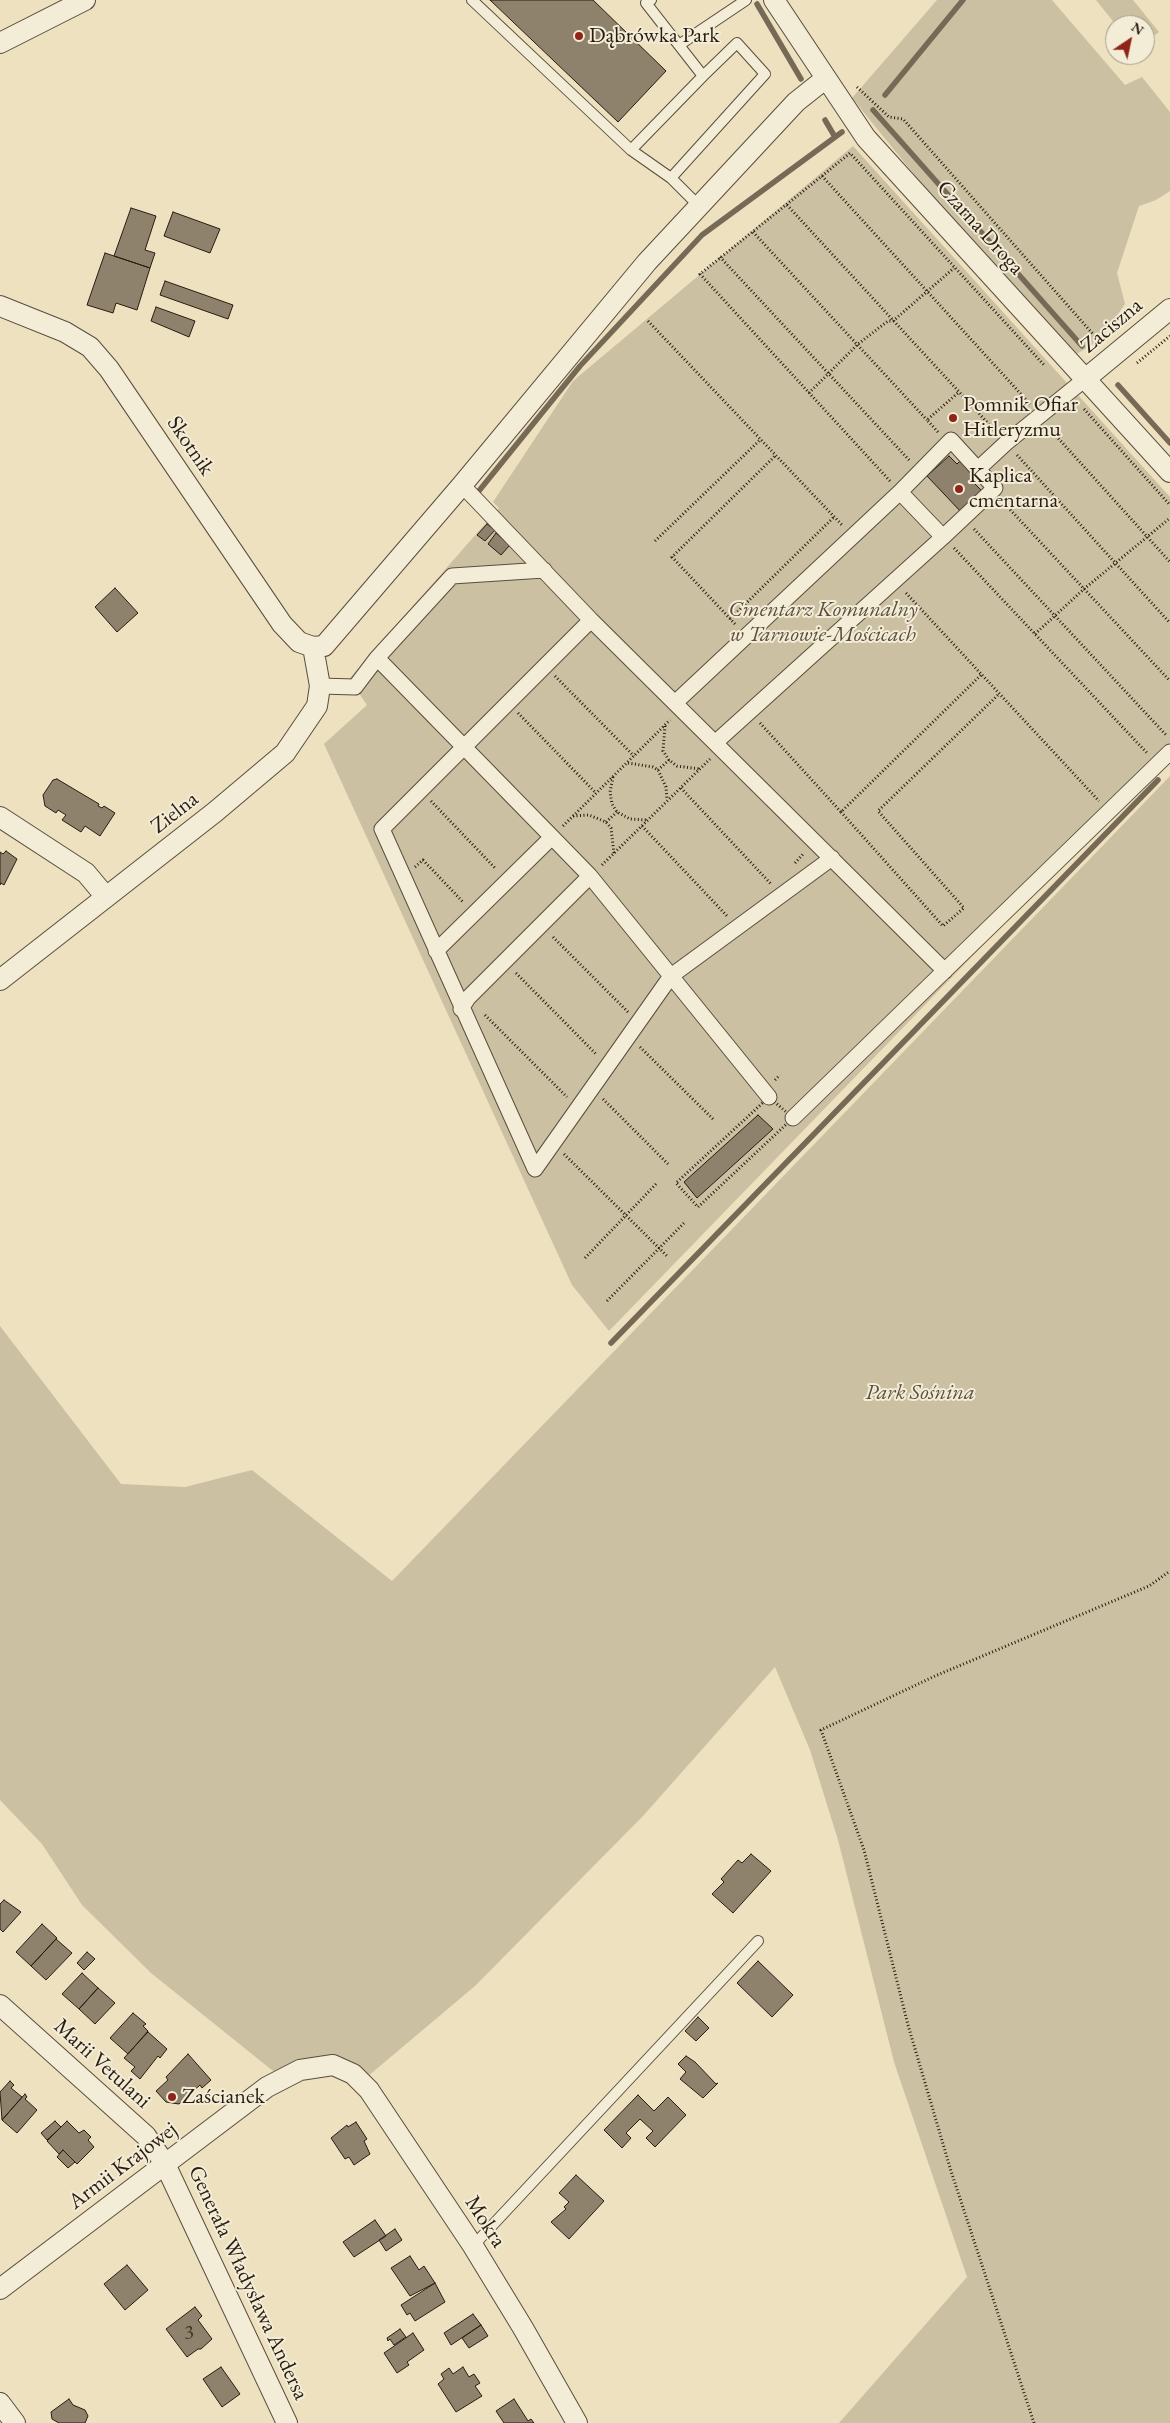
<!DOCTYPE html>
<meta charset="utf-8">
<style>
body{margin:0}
#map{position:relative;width:1170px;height:2423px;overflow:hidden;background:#ede1c0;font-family:"EB Garamond",serif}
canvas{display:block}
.north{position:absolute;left:1105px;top:15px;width:50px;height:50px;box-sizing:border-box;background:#f3ecd6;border:1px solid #a29988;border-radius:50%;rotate:34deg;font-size:14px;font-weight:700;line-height:20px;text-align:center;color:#291c12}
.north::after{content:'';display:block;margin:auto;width:18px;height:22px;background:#8f2418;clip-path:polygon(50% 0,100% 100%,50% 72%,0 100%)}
</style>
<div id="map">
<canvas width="1170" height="2423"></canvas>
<div class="north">N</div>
</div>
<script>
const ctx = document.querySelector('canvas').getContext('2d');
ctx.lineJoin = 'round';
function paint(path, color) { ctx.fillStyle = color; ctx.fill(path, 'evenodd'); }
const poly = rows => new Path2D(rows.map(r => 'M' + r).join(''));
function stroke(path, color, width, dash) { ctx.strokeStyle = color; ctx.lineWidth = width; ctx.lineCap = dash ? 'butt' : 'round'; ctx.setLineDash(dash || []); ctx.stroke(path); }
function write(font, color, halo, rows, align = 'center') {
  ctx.font = font + ' "EB Garamond",serif'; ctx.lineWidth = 4; ctx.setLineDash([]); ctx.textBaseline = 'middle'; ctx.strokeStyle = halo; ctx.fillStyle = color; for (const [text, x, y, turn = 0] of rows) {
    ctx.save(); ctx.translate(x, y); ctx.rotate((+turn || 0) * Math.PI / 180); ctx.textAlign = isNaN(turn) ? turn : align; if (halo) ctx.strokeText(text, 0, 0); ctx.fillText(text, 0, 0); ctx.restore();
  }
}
const green = poly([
 [937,0,1052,0,1125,85,1142,77,1170,112,1170,191,1156,200,1139,206,1117,273,1125,304,1100,340,1075,355,930,194,852,98],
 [1096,0,1133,0,1159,32,1145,43,1145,25,1116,25],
 [853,146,1170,497,1170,758,1018,909,609,1331,572,1285,324,744,367,705,349,679,499,508,493,502,573,381],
 [1170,776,1170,2423,839,2423,967,2277,894,2062,838,1840,810,1750,775,1667,643,1816,475,1986,361,2082,353,2074,283,2079,151,1973,82,1905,42,1844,0,1800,0,1326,121,1484,185,1487,252,1470,392,1581]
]);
const stream = poly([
 [757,4,801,79],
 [885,95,963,0],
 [873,110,1082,346],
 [825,120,835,137],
 [1118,385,1170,443],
 [474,497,580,366,702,235,842,132],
 [611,1343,1158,780]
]);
const building = poly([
 [490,0,593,0,666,71,618,122,490,0],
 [131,208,156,216,145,250,155,253,150,268,114,256,131,208],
 [173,212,220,229,210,253,164,236,173,212],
 [105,253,150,268,137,310,116,303,113,313,87,305,105,253],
 [165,281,233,305,228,319,160,295,165,281],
 [156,307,195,321,189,337,151,321,156,307],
 [949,456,957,464,960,461,978,481,975,484,984,493,962,513,927,476,949,456],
 [487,524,495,530,485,541,477,535,487,524],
 [496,533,510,545,501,555,488,544,496,533],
 [115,588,138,613,117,632,95,607,115,588],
 [57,779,99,804,98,806,102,808,104,806,115,813,100,836,85,826,81,832,62,820,66,815,58,810,56,813,45,806,43,795,53,780,57,779],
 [6,851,17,859,4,885,1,883,0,885,0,852,3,854,6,851],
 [758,1115,773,1129,697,1198,684,1182,758,1115],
 [751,1854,771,1871,733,1913,712,1894,724,1882,721,1879,738,1860,742,1863,751,1854],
 [4,1900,21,1912,3,1932,0,1929,0,1904,4,1900],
 [42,1924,57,1938,31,1966,16,1952,42,1924],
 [56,1939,72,1953,46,1980,31,1966,56,1939],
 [87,1952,95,1959,84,1970,77,1963,87,1952],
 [758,1961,793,1995,772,2017,737,1983,758,1961],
 [82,1973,98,1988,79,2009,62,1994,82,1973],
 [98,1988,115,2003,95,2024,79,2009,98,1988],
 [133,2013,146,2024,143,2026,148,2031,128,2054,110,2038,133,2013],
 [698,2017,709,2028,696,2041,685,2031,698,2017],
 [148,2032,167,2049,160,2058,158,2056,140,2079,131,2071,135,2067,124,2058,148,2032],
 [188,2054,211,2080,202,2088,200,2085,179,2104,166,2102,156,2091,168,2080,166,2077,188,2054],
 [686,2056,695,2062,716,2084,718,2083,703,2098,680,2079,686,2072,678,2064,686,2056],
 [10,2081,14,2085,11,2088,22,2097,2,2120,0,2092,10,2081],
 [25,2094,27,2097,25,2099,37,2110,17,2133,2,2120,25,2094],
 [638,2095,654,2111,668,2097,686,2115,655,2147,646,2138,653,2131,640,2119,626,2133,631,2138,622,2148,604,2130,638,2095],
 [55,2121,61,2127,47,2140,41,2133,55,2121],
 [67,2121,79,2133,84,2130,91,2137,88,2140,94,2147,77,2164,63,2150,59,2154,47,2141,67,2121],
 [356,2122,367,2139,364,2141,370,2154,354,2165,349,2157,345,2159,331,2138,347,2125,348,2127,356,2122],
 [63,2150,75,2162,68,2168,57,2157,63,2150],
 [576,2175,604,2201,569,2239,551,2222,566,2209,564,2207,569,2202,559,2193,576,2175],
 [375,2220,386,2236,354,2257,343,2242,375,2220],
 [395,2229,402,2240,386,2251,379,2240,395,2229],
 [410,2256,419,2270,424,2266,435,2283,410,2296,391,2268,410,2256],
 [127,2265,148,2290,125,2310,104,2284,127,2265],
 [435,2283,445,2302,415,2321,410,2313,407,2315,401,2305,435,2283],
 [195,2307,202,2316,198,2320,212,2339,201,2349,198,2349,187,2357,166,2329,195,2307],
 [473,2314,481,2325,451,2345,444,2333,473,2314],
 [481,2325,488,2336,469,2348,462,2338,481,2325],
 [400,2329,406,2337,394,2345,390,2339,388,2341,387,2338,400,2329],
 [413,2333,424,2350,407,2362,409,2365,397,2373,384,2353,413,2333],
 [221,2367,240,2394,222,2407,203,2379,221,2367],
 [463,2367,469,2377,474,2374,480,2383,475,2386,482,2396,456,2412,438,2384,444,2379,441,2374,449,2368,453,2374,463,2367],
 [69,2399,73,2405,85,2410,88,2416,85,2423,59,2423,52,2419,51,2412,69,2399],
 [514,2399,528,2421,531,2419,534,2423,504,2423,496,2411,514,2399]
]);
const path = poly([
 [857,87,889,117,903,119,1100,342],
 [822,176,850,153,1044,365],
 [787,205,996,432],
 [753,232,927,420],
 [720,257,910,461],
 [648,321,842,525],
 [1137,363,1170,336],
 [809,393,858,344,888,321,893,321,954,268],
 [1084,409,1170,505],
 [1049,428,1170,562],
 [938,432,927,420,959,392],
 [1017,455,1170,623],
 [890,481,700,274,822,176,1030,404],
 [1003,502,1170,681],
 [974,529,1167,736],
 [655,541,761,439],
 [954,548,1147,753],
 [906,593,1099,801],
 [730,619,834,517],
 [735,624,672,557,776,455],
 [1035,634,1084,589,1170,518],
 [555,676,634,756],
 [518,713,596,793],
 [760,723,841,812,982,674],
 [665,726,663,751,669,760,677,766,700,769],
 [628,763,653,767,658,770,666,787,667,800],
 [658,770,669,760],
 [613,777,610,792,612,804,617,812,630,819,647,820],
 [681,788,771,884],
 [431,801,496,869],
 [841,812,943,926,964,908,878,811,999,694],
 [573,816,589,815,606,822,611,828,614,854],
 [606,822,617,812],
 [563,826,670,720],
 [642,826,727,916],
 [795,863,804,853],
 [602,865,710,759],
 [415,867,423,860,463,902],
 [553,937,628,1012],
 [516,973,596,1054],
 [485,1015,567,1097],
 [640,1047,714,1120],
 [775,1080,780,1075],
 [769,1097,793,1118,698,1207,676,1183,769,1097],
 [603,1099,668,1164],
 [564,1154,668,1257],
 [585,1258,657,1183],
 [607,1301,685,1222],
 [1034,2423,951,2171,908,2025,864,1850,821,1730,935,1676,1149,1586,1170,1571]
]);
const service = poly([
 [472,0,631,150,703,76,646,3,651,0],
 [679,45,746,0],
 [631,150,671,178,765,74,737,43,703,76],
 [671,178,698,205],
 [473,2246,758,1941]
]);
const pedestrian = poly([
 [978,469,1006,443,1084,380],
 [462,485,591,620,945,971],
 [591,620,382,829,535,1169,671,976,832,858],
 [377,658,552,837],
 [320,686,355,687,377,658,452,576,544,570],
 [676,702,900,492,943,537,995,488,951,440,900,492],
 [716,742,943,537],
 [436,951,552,837,590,876],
 [461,1009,468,998,590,876,769,1097],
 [793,1118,1170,752]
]);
const minor = poly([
 [774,0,866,138,1170,472],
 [0,43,85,0],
 [0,306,65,332,90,347,109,369,282,624,299,642,313,647,324,646,462,485,647,262,796,102,825,79],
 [1084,380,1170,309],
 [0,817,86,873,106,897],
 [0,980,215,812,285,753,317,706,320,686,313,647],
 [0,2005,146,2136,165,2164,287,2423],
 [0,2289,267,2087,300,2070,333,2065,353,2074,369,2090,473,2246,523,2328,577,2423],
 [0,2403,15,2423]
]);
const markers = [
 [579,36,5,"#8f2418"],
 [953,418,5,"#8f2418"],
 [959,489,5,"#8f2418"],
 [172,2097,5,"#8f2418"]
];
const numberNames = [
 ["3",189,2334]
];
const poiNames = [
 ["Dąbrówka Park",589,36],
 ["Pomnik Ofiar",963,405],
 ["Hitleryzmu",963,430],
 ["Kaplica",969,476],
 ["cmentarna",969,501],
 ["Zaścianek",182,2097]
];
const streetNames = [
 ["Czarna Droga",980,228,48],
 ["Zaciszna",1112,326,-40],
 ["Skotnik",190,446,56],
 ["Zielna",175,813,-38],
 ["Marii Vetulani",102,2064,42],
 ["Armii Krajowej",123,2166,-37],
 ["Mokra",485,2222,57],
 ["Generała Władysława Andersa",248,2283,65]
];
const parkNames = [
 ["Cmentarz Komunalny",823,610],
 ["w Tarnowie-Mościcach",823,635],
 ["Park Sośnina",920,1393]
];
paint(green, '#ccc0a2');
stroke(stream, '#766a57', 5.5);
paint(building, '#8f826c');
stroke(building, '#291c12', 1);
stroke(service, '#5a4d3e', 12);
stroke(pedestrian, '#5a4d3e', 17);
stroke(minor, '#5a4d3e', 22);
stroke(path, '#291c12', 3, [1, 2.5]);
stroke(service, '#f3ecd6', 10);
stroke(pedestrian, '#f3ecd6', 15);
stroke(minor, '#f3ecd6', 20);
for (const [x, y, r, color] of markers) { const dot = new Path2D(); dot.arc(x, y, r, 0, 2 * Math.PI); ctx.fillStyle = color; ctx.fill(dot); stroke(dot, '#f3ecd6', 2); }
write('20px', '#423628', null, numberNames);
write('22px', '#291c12', '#f3ecd6', poiNames, 'left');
write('22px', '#291c12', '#f3ecd6', streetNames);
write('italic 22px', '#5a4d3d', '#f3ecd6', parkNames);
</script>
